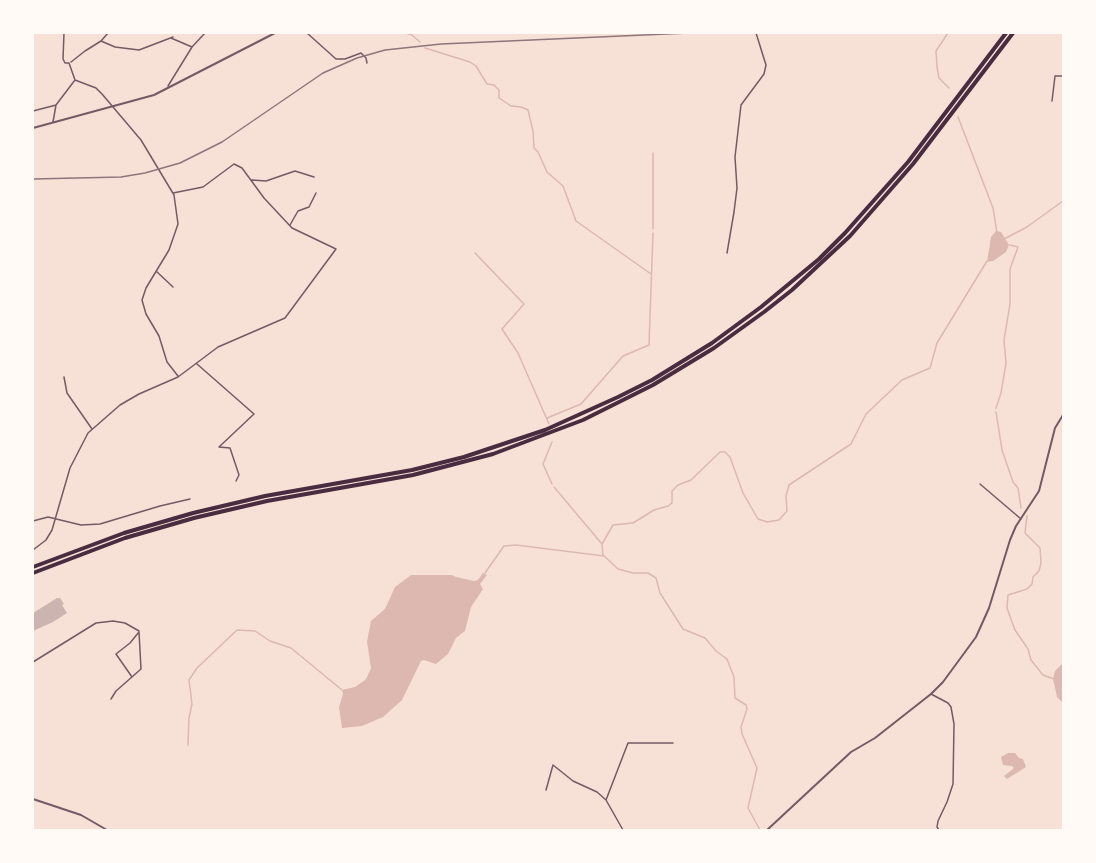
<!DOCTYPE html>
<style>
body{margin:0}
#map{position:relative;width:1096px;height:863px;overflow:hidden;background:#f7e1d7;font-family:"PT Sans",sans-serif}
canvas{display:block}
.frame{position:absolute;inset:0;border:34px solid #fffaf5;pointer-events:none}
</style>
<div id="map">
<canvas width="1096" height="863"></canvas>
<div class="frame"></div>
</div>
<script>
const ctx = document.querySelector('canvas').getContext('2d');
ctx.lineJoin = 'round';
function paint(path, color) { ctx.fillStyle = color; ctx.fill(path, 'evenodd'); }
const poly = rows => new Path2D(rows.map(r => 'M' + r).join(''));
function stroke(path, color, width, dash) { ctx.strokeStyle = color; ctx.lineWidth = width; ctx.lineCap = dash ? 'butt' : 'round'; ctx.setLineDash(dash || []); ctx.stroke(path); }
const water = poly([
 [996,231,1001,232,1009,245,1006,252,993,261,987,262,991,237],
 [483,573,487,575,480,584,483,589,471,607,465,631,456,638,448,654,436,664,424,660,421,661,402,700,383,717,362,726,342,728,339,707,343,694,342,690,355,687,365,680,367,677,371,668,367,642,371,621,385,609,395,587,411,575,452,575,456,577,474,581,478,580],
 [1063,663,1063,703,1057,697,1053,679,1055,671],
 [1015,753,1019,758,1023,759,1026,767,1007,779,1004,776,1014,768,1012,766,1003,765,1001,757,1008,753]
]);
const stream = poly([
 [406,33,412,35,420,42],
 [948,33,936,51,937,67,939,78,949,88],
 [425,48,470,62,476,66,487,84,494,85,499,90,499,98,511,106,521,107,528,110,533,131,534,148,538,152,547,172,563,186,576,221,651,274],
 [958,117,993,208,997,233],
 [653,229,653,153],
 [1004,239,1027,227,1063,201],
 [475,253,524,304,502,329,518,353,549,424],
 [996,408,1001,393,1006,363,1004,340,1010,304,1010,269,1018,247,1010,245],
 [996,412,1002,450,1013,482,1018,488,1021,508],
 [547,418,581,404,623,356,649,345,653,233],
 [552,442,543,464,552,484],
 [554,487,602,544,603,555],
 [1027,516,1025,533,1040,548,1041,563,1039,571,1033,577,1032,584,1027,589,1008,595,1007,608,1015,630,1028,649,1031,660,1043,675,1054,679],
 [602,544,613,525,633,523,654,510,668,506,672,503,672,491,678,485,691,480,720,452,725,452,730,457,743,493,758,519,767,522,779,520,787,511,786,496,789,485,851,444,866,414,902,380,930,368,937,343,987,261],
 [604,556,618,569,633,573,648,573,656,578,660,593,683,629,705,638,716,651,727,659,734,677,735,698,746,705,747,709,741,727,742,734,757,768,748,808,760,830],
 [485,573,504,546,516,545,604,556],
 [188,745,189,718,192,704,189,680,197,668,237,630,255,631,270,641,291,648,342,690]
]);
const building = poly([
 [57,598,60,598,64,604,62,605,67,613,53,622,33,631,33,613]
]);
const minor = poly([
 [64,33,63,59,65,63,69,63,75,80,96,88,102,94,141,140,174,195,178,224,169,250,146,288,142,300,146,314,159,336,167,362,178,376],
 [307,33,336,59,345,59,361,53,366,58,367,63],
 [171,38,192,47],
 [101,41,108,33],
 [71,62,85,51,101,41,115,47,139,50,173,37],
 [168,86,192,47,205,33],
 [1052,101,1055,76,1063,76],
 [33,111,56,105],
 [53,122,56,105,75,80],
 [252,180,266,181,295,171,314,177],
 [290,225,298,211,309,207,316,193],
 [727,253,734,212,737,188,735,157,741,105,764,74,766,65,756,33],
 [156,271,173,287],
 [197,364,254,414,219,447],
 [64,377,67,393,92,429],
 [219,447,230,448,239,475,236,481],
 [980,484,1021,519],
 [33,521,48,517,81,525,100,524,160,506,190,499],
 [33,550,46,540,52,530,70,468,88,433,120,405,139,394,178,377,218,347,285,318,336,249,292,228,264,198,242,168,234,164,203,187,173,193],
 [33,662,96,623,113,621,125,623,139,631],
 [132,677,116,654,130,643,139,632],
 [931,694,948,703,951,707,954,724,953,784,947,802,938,821,937,827,939,830],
 [111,699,116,691,141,669,139,632],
 [546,790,553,765,573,781,597,792,606,800,623,830],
 [606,800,628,743,673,743]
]);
const tertiary = poly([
 [33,128,154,95,275,33],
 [33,799,81,815,107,830],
 [767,830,851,752,875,738,931,694,943,682,976,637,989,608,1010,540,1016,526,1039,491,1055,428,1063,415]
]);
const trunk = poly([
 [33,567,124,533,193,513,265,496,412,470,464,457,545,430,618,397,652,380,712,343,761,307,819,259,845,233,908,162,1006,33],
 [33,573,125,538,194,518,267,501,413,475,493,454,583,420,653,385,714,348,764,312,792,290,850,236,913,164,1013,33]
]);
const rail = poly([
 [33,179,121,177,145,173,180,163,222,142,323,73,357,58,385,50,441,44,689,33]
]);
paint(water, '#dcb8b0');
stroke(stream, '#dcb8b0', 1.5);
paint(building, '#ccb4b1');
stroke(minor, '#755966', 1.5);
stroke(tertiary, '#755966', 2);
stroke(trunk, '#4a2c40', 4);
stroke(rail, '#8f747c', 1.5);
</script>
